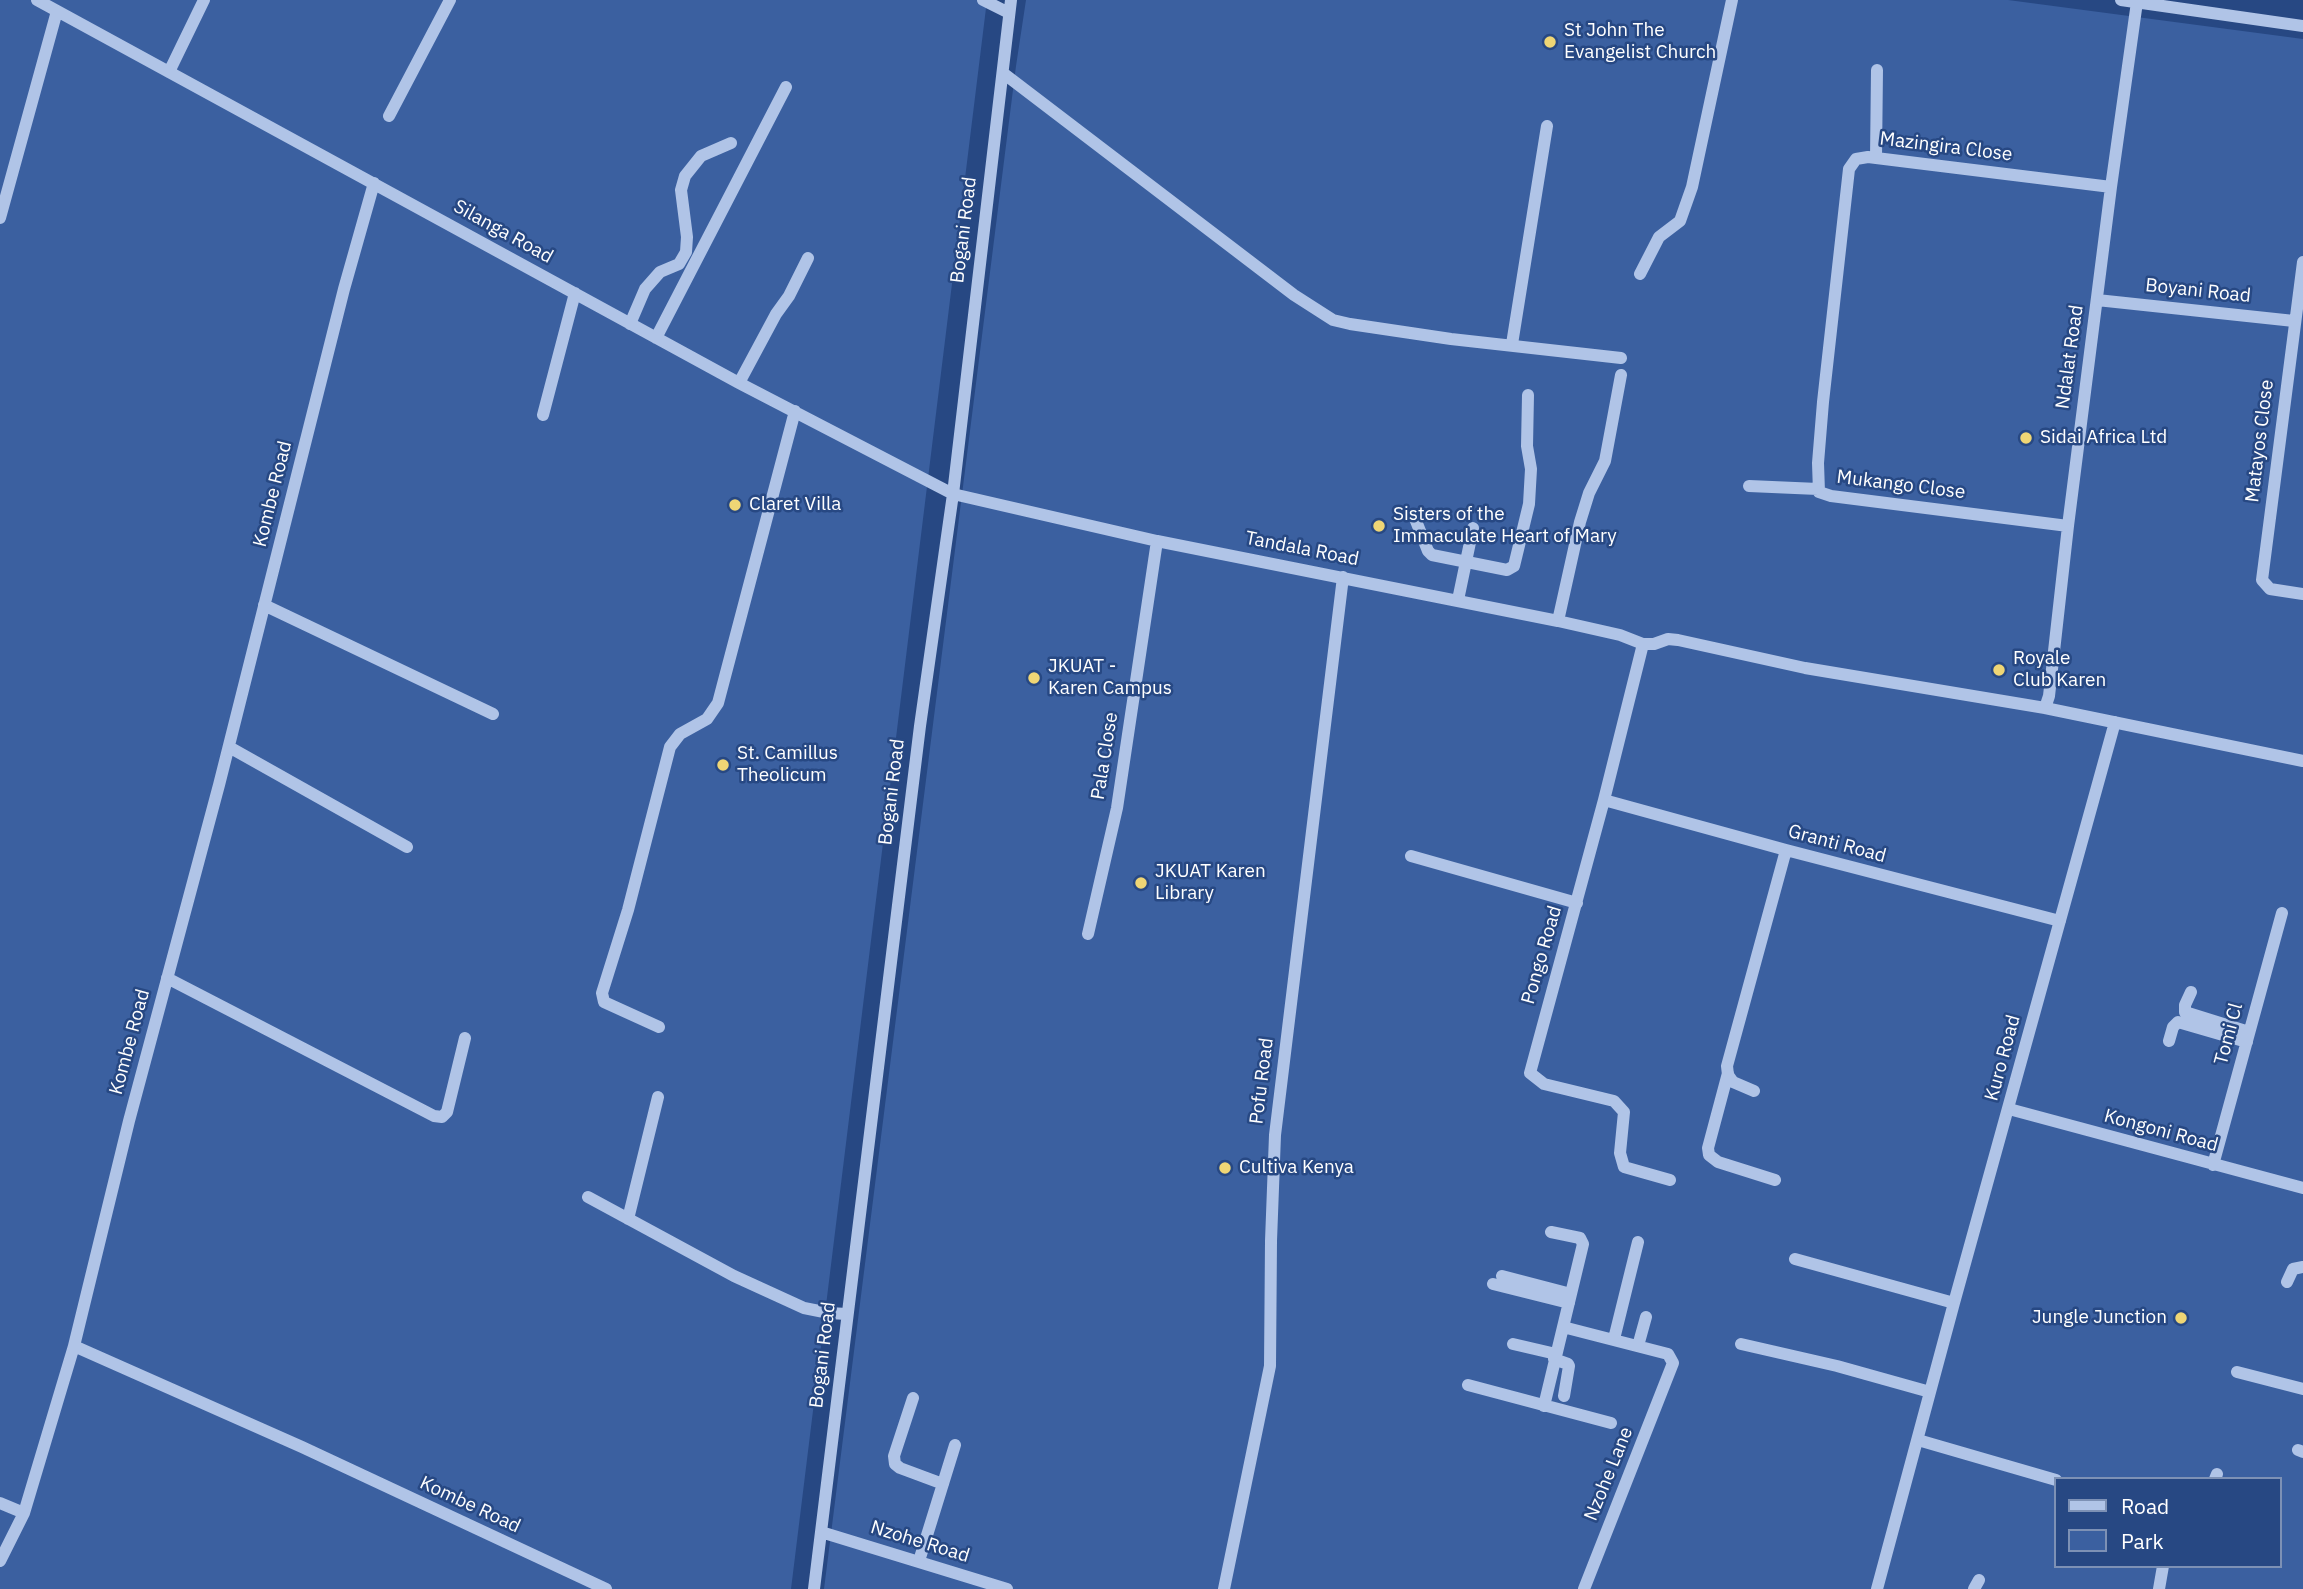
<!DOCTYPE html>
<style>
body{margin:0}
#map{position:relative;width:2303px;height:1589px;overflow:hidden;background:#274883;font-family:"IBM Plex Sans",sans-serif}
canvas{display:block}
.legend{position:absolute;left:2054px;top:1477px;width:228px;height:91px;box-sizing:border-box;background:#274883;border:2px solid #7d91b5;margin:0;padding:9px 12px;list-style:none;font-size:21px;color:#fff}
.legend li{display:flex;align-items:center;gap:14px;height:35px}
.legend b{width:35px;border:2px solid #7d91b5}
</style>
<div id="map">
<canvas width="2303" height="1589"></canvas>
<ul class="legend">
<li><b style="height:9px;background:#b0c4e7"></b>Road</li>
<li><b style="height:19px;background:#3b60a0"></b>Park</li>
</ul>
</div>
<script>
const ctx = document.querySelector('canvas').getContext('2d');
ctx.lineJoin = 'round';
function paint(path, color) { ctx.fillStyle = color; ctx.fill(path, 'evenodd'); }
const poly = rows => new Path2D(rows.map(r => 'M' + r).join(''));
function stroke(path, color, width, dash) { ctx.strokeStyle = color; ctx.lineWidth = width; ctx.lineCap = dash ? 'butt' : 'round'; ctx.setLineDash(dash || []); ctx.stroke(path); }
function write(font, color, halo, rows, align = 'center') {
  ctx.font = font + ' "IBM Plex Sans",sans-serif'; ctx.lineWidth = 5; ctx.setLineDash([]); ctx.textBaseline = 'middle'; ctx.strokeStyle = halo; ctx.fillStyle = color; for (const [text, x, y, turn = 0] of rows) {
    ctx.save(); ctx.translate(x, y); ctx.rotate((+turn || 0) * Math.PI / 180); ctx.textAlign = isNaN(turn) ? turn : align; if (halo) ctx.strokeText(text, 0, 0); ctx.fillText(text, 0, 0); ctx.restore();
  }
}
const green = poly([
 [0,0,987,0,791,1589,0,1589],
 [1026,0,2008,0,2303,39,2303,1589,824,1589,1016,66],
 [2056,1479,2280,1479,2280,1566,2056,1566]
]);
const minor = poly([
 [37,0,739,383,953,494,1157,541,1558,621,1620,635,1643,644,1654,644,1668,639,1678,640,1805,668,2045,708],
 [983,0,1009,13],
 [2121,0,2303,26],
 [2137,2,2111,187,2068,526,2049,696,2045,708,2303,761],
 [169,72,204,0],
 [1003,73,1294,295,1333,320,1350,324,1451,339,1621,358],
 [389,116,450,0],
 [1876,158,1877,70],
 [374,183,344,289,219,785,129,1121,74,1346,302,1447,606,1589],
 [0,218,57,11],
 [2303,262,2262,580,2270,589,2303,594],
 [1640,274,1659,237,1680,221,1692,187,1732,0],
 [2097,300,2294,321],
 [630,324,645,289,660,272,679,264,686,252,687,237,681,190,685,176,701,156,731,143],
 [656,338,786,87],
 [1512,344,1547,126],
 [739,383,776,314,789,296,808,258],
 [543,415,575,293],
 [1749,486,1818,489],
 [1416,521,1428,551,1432,555,1507,570,1514,566,1529,504,1531,469,1527,446,1528,395],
 [2068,526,1831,496,1819,492,1818,463,1823,402,1849,169,1856,159,1868,157,2111,187],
 [1458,600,1473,528],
 [264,605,493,714],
 [1558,621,1580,522,1589,493,1605,461,1621,375],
 [1643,644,1604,800,1530,1073,1544,1084,1614,1101,1624,1112,1620,1153,1624,1167,1670,1180],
 [229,747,407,847],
 [1604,800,1786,850,2060,921],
 [1411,856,1577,903],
 [1088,934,1117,808,1157,541],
 [167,978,434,1116,442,1117,447,1112,465,1038],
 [2191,992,2185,1005,2185,1012,2249,1032],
 [659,1027,604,1002,602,993,628,910,670,747,680,734,707,719,718,703,795,411],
 [2169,1041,2173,1027,2178,1022,2247,1042],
 [1728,1073,1708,1148,1709,1155,1718,1162,1775,1180],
 [1754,1091,1733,1082,1728,1075,1727,1066,1786,850],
 [2009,1109,2303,1188],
 [2213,1165,2282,913],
 [588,1197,734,1276,804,1308,829,1313,847,1314],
 [628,1219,658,1097],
 [1795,1259,1954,1303],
 [1502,1276,1571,1294],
 [2287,1282,2293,1269,2303,1267],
 [1493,1284,1569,1303],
 [1563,1327,1668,1354,1673,1363,1584,1589],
 [1614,1339,1638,1242],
 [1513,1344,1556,1354],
 [1741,1344,1837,1366,1930,1392],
 [1638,1346,1646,1317],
 [1554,1359,1568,1364,1569,1366,1564,1396],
 [2237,1372,2303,1389],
 [1468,1385,1611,1423],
 [913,1398,894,1456,895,1464,900,1468,943,1484],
 [1544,1406,1583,1244,1580,1238,1551,1232],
 [1918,1440,2056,1480],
 [2298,1450,2303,1452],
 [2215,1479,2217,1474],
 [0,1503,24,1513],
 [821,1532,1007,1589],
 [0,1561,24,1513,74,1346],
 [919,1561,955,1445],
 [814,1589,920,726,953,494,1011,0],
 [1224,1589,1270,1366,1271,1241,1275,1135,1343,577],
 [1877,1589,1954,1303,2115,722],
 [1974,1589,1979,1580],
 [2159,1589,2163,1566]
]);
const markers = [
 [1550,42,7,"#efd675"],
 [2026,438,7,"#efd675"],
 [735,505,7,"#efd675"],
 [1379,526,7,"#efd675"],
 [1999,670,7,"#efd675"],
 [1034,678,7,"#efd675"],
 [723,765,7,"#efd675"],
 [1141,883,7,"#efd675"],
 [1225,1168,7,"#efd675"],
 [2181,1318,7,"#efd675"]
];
const poiNames = [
 ["St John The",1564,31],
 ["Evangelist Church",1564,53],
 ["Sidai Africa Ltd",2040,438],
 ["Claret Villa",749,505],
 ["Sisters of the",1393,515],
 ["Immaculate Heart of Mary",1393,537],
 ["Royale",2013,659],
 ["Club Karen",2013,681],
 ["JKUAT -",1048,667],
 ["Karen Campus",1048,689],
 ["St. Camillus",737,754],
 ["Theolicum",737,776],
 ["JKUAT Karen",1155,872],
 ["Library",1155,894],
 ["Cultiva Kenya",1239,1168],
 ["Jungle Junction",2167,1318,"right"]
];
const streetNames = [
 ["Mazingira Close",1946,147,7],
 ["Bogani Road",964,230,-83],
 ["Silanga Road",503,232,29],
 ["Boyani Road",2198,291,6],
 ["Ndalat Road",2070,357,-82],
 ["Matayos Close",2260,441,-83],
 ["Mukango Close",1901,485,7],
 ["Kombe Road",273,494,-76],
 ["Tandala Road",1302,549,11],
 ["Pala Close",1105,756,-81],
 ["Bogani Road",892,792,-83],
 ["Granti Road",1837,844,15],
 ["Pongo Road",1542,955,-74],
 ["Tomi Cl",2229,1034,-75],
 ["Kombe Road",130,1042,-75],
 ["Kuro Road",2003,1058,-75],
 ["Pofu Road",1262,1081,-83],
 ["Kongoni Road",2161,1131,15],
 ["Bogani Road",823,1355,-83],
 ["Nzohe Lane",1609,1474,-68],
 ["Kombe Road",470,1505,25],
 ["Nzohe Road",920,1542,17]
];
paint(green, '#3b60a0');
stroke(minor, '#b0c4e7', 12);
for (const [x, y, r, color] of markers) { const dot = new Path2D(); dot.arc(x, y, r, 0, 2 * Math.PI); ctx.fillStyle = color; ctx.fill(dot); stroke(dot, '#274883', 2.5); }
write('19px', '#fff', '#274883', poiNames, 'left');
write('19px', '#fff', '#274883', streetNames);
</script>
